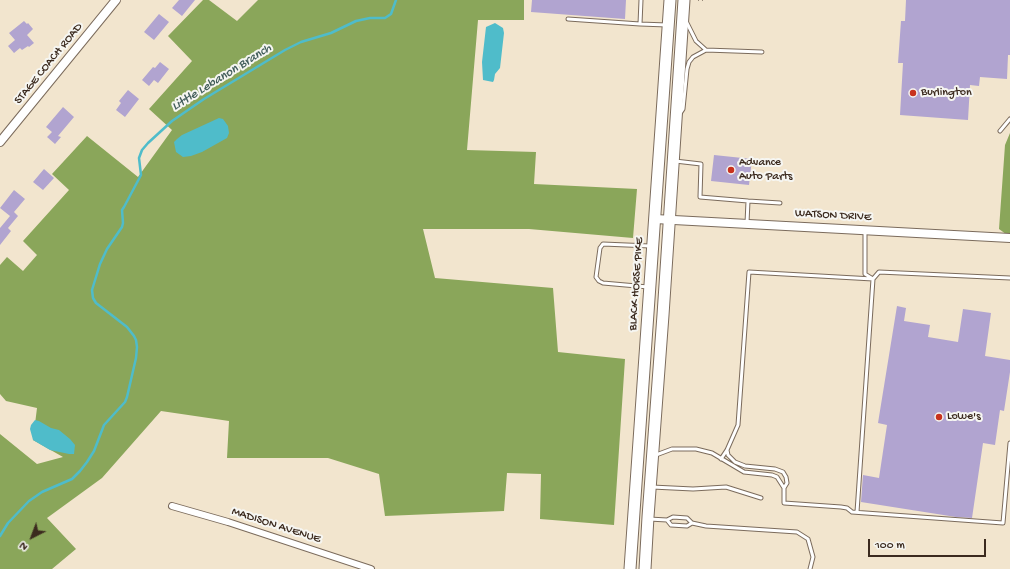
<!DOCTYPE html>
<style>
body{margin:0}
#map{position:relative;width:1010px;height:569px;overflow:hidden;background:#f2e5ce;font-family:"Gochi Hand",sans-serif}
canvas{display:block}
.north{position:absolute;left:12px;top:517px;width:40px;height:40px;-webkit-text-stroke:3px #f6f6f2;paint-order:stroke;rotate:222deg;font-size:11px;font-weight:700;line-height:16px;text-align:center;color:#3b2a1e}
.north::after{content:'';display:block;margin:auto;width:14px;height:18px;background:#3b2a1e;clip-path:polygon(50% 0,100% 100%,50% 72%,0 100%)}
.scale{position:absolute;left:868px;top:539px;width:118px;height:18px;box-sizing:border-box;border:2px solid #3b2a1e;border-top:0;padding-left:5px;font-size:12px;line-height:14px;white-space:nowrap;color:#3b2a1e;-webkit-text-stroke:3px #f6f6f2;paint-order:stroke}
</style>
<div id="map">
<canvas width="1010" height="569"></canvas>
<div class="north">N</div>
<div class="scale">100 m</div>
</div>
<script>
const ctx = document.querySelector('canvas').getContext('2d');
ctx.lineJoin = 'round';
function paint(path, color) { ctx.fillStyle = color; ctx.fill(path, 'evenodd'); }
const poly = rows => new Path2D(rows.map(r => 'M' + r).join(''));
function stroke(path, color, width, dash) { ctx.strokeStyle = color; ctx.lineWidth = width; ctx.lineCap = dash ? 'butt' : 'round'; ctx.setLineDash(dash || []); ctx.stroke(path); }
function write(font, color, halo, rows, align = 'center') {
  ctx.font = font + ' "Gochi Hand",sans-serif'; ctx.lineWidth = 4; ctx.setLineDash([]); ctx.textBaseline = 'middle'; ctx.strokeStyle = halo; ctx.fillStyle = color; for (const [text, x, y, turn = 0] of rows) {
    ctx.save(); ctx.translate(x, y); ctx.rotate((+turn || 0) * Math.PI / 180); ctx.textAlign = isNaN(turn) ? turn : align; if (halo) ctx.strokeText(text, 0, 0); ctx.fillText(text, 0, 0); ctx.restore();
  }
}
const forest = poly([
 [203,0,209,0,237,21,258,0,524,0,524,20,478,20,467,150,536,152,534,184,637,189,633,238,529,229,423,229,435,278,553,288,558,352,625,359,614,525,540,519,541,474,507,473,504,511,385,516,379,474,328,458,227,458,229,421,161,411,102,478,47,518,76,549,52,569,0,569,0,434,37,464,63,457,33,440,37,408,6,401,0,394,0,265,7,257,23,271,37,255,23,241,69,190,52,174,87,136,138,177,172,130,149,109,192,61,168,36],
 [1010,133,1010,237,999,229,1005,145]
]);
const water = poly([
 [495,23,503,28,504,33,500,68,495,74,494,80,493,82,483,80,482,62,486,27],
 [219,118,223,119,228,126,229,133,227,138,202,152,191,156,183,157,176,152,174,142,177,139,182,135],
 [35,420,39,421,51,428,59,430,70,439,75,445,74,454,69,454,50,450,33,440,30,429,31,425]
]);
const stream = poly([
 [0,536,8,523,29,501,42,492,72,479,80,471,87,462,94,451,104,425,125,402,127,397,136,358,137,347,136,340,134,336,127,327,96,303,93,298,92,290,100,264,107,249,122,227,123,223,122,210,124,207,141,175,139,158,142,150,148,143,172,121,204,99,285,50,301,42,331,33,356,21,370,18,385,18,391,14,396,0]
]);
const building = poly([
 [179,0,195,0,182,16,172,8],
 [532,0,626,0,625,19,531,12],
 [906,0,1010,0,1010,55,1008,55,1007,79,980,77,979,86,970,85,968,120,900,115,903,63,898,63,901,21,905,21],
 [159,14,169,22,154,40,144,32],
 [24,21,27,24,28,23,33,29,27,35,34,43,29,47,28,46,22,50,20,48,14,53,8,46,15,40,9,33],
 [160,62,169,69,158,83,154,80,149,86,142,80,153,67,155,68],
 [128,90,139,99,125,117,116,110,121,103,119,101],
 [63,107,74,117,58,136,61,137,55,144,47,137,52,132,46,127],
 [714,155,752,159,749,185,711,181],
 [44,169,54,178,43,190,33,182],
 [14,190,25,199,14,212,18,216,8,228,11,231,0,245,0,228,10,216,0,208],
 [897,306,906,308,904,321,930,325,928,337,958,342,963,309,991,313,985,356,1010,360,1010,372,1004,411,1000,410,995,445,983,443,972,518,956,517,861,502,863,475,879,478,887,425,878,423]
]);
const path = poly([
 [698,0,704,0]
]);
const service = poly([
 [641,0,640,24,667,25],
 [568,19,640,24],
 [686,21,696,41,706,50],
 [681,112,683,109,687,69,689,62,693,57,706,50,762,52],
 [1000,131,1010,119],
 [675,161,701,164,700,197,748,201],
 [747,223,748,201,780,203],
 [648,287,603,283,599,281,596,277,600,248,603,244,650,246],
 [727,450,728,455,735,462,745,466,775,469,783,472,786,477,787,483,784,488,784,503,841,507,847,508,852,512,1003,523,1010,443],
 [656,455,672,449,696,449,712,453,744,472,772,475,777,477,784,488],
 [721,459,727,450,738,425,749,272,873,279,879,272,1010,278],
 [652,487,693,489,726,487,761,498],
 [857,512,873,279,865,274,865,230],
 [649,519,667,520,671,525,687,526,692,523],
 [667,520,673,517,687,518,692,523,706,526,797,532,808,539,813,557,810,569]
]);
const minor = poly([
 [172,506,228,522,371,569]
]);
const tertiary = poly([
 [0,142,116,0],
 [655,219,1010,238]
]);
const trunk = poly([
 [630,569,670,0],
 [645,569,648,517,663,315,684,0]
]);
const markers = [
 [913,93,4,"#c8321e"],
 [731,170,4,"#c8321e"],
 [939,417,4,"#c8321e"]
];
const streetNames = [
 ["STAGE COACH ROAD",49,64,-51],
 ["WATSON DRIVE",833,216,3],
 ["BLACK HORSE PIKE",637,284,-86],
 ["MADISON AVENUE",276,526,18]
];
const poiNames = [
 ["Burlington",921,93],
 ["Advance",739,163],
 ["Auto Parts",739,177],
 ["Lowe's",947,417]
];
const waterNames = [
 ["Little Lebanon Branch",222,78,-32]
];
paint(forest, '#8aa65a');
paint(water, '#4fbcca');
stroke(stream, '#4fbcca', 2.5);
paint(building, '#b1a4d0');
stroke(service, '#7b6b5c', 5);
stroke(minor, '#7b6b5c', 8);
stroke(tertiary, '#7b6b5c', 10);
stroke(trunk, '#7b6b5c', 13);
stroke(path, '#7b6b5c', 1.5, [1, 3]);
stroke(service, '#fff', 3);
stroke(minor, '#fff', 6);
stroke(tertiary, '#fff', 8);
stroke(trunk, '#fff', 11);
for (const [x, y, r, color] of markers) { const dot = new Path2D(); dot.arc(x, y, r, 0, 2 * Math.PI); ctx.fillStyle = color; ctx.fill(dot); stroke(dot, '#f6f6f2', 1.5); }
write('12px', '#3b2a1e', '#f6f6f2', streetNames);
write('12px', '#3b2a1e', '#f6f6f2', poiNames, 'left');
write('italic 13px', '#425d5a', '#f6f6f2', waterNames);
</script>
